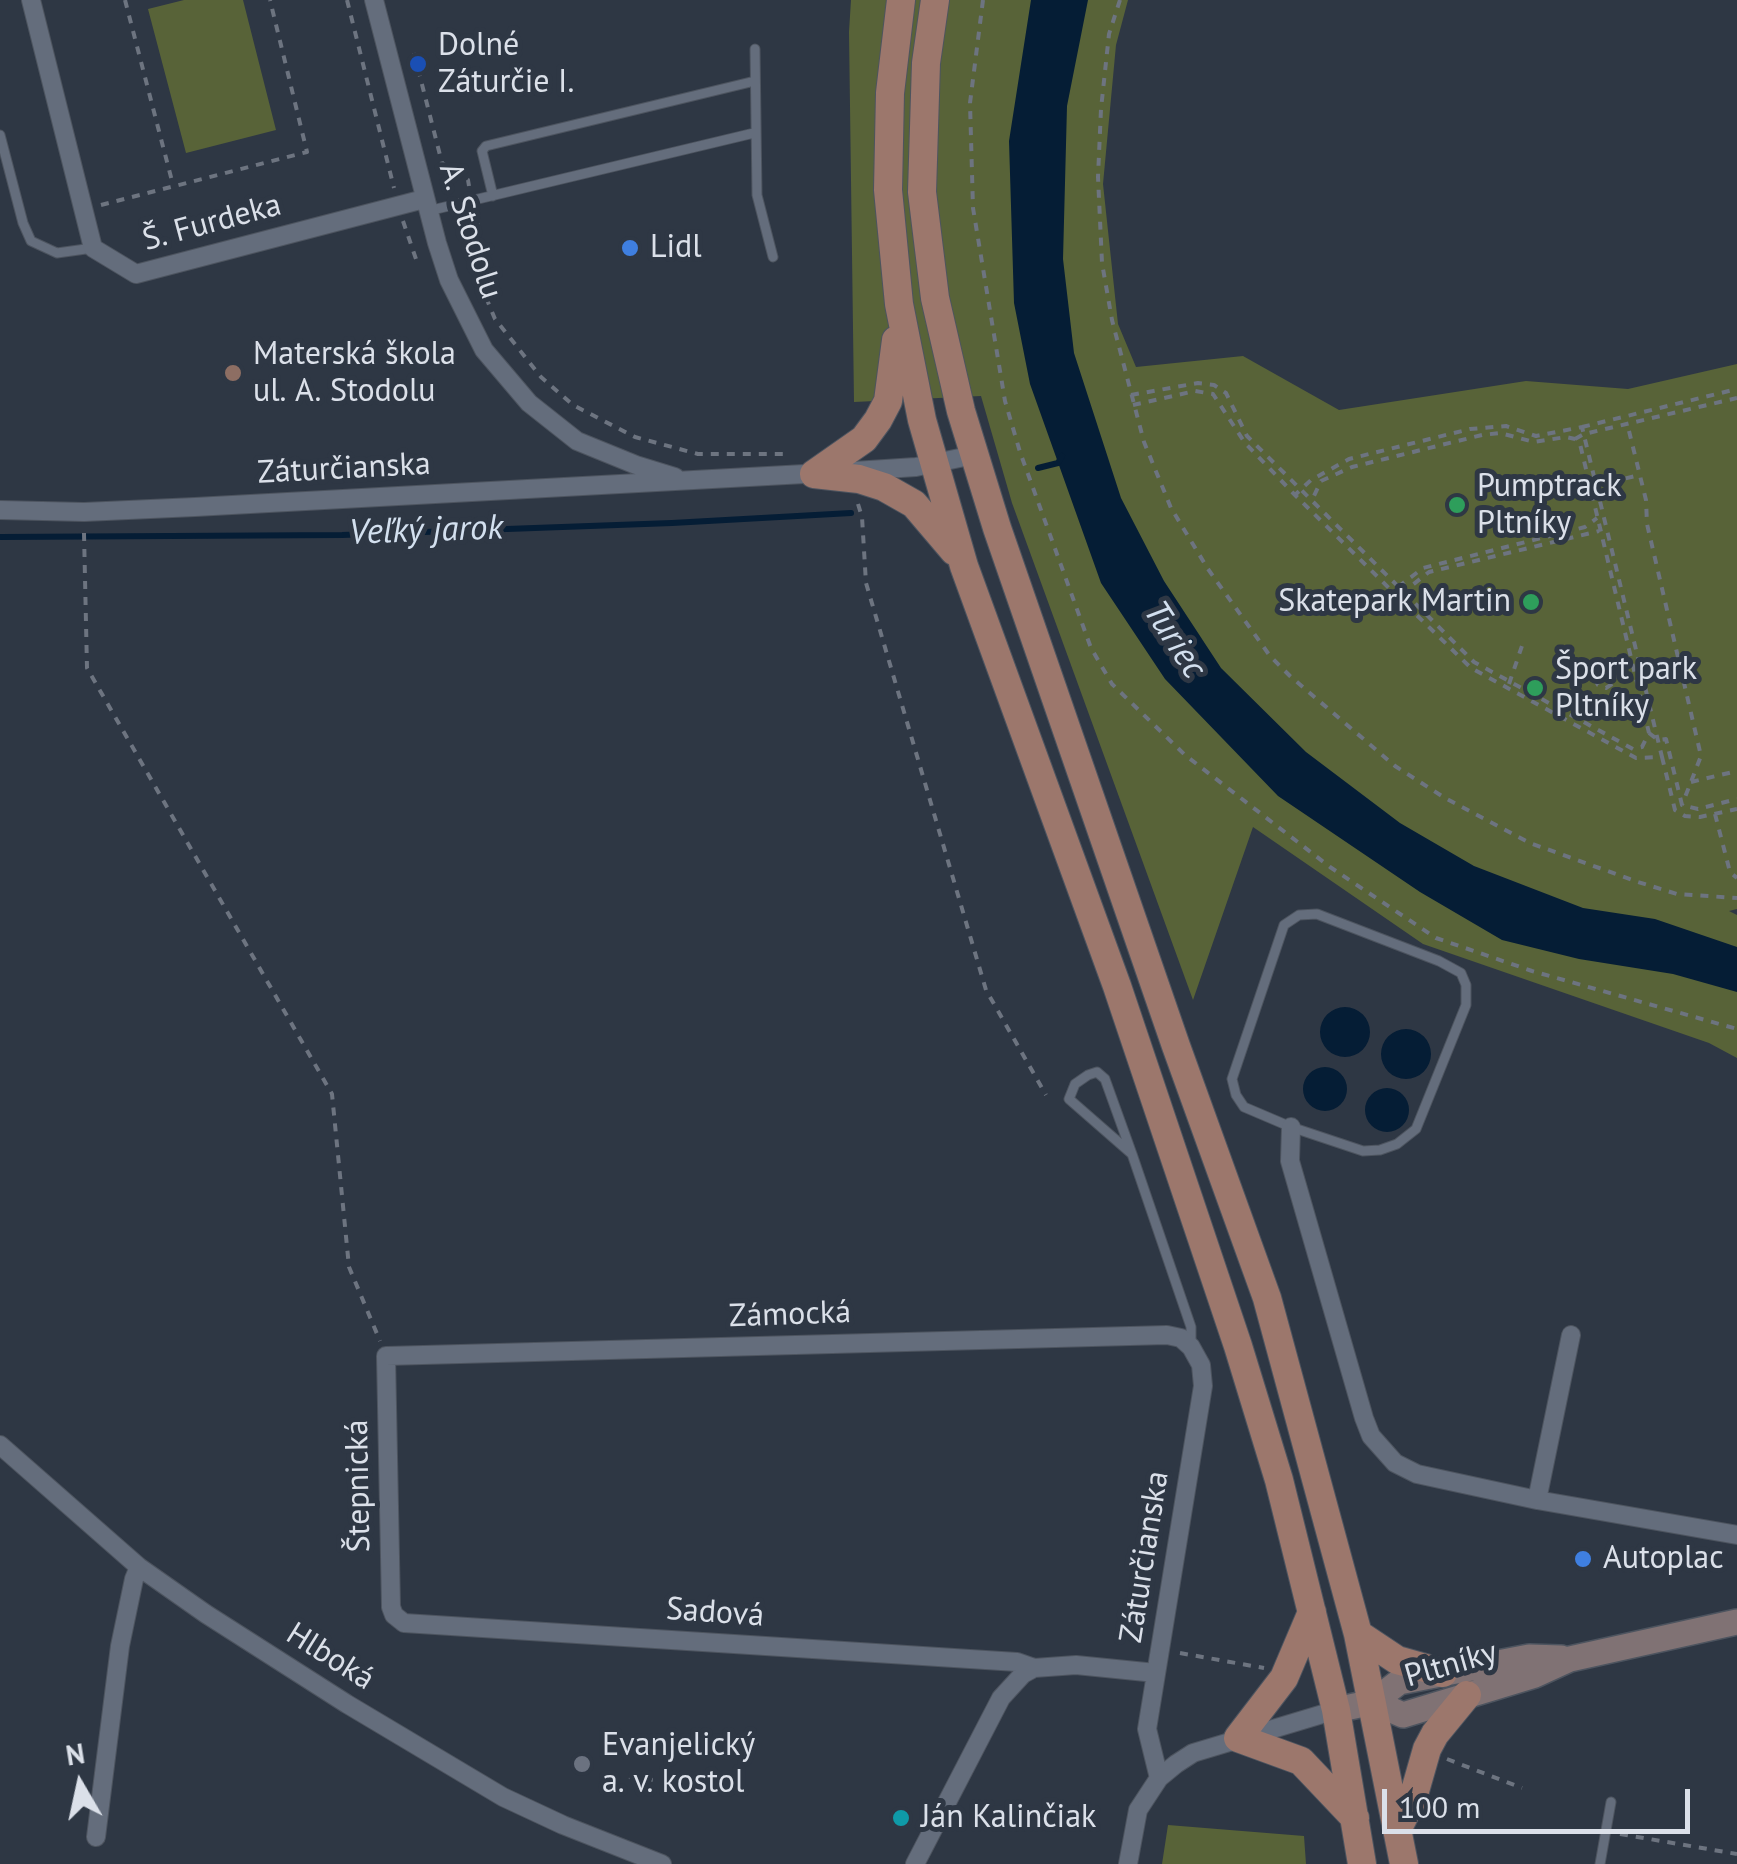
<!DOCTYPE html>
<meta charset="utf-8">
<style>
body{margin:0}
#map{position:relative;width:1737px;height:1864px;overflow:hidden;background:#2e3744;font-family:"PT Sans",sans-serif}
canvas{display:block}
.north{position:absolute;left:30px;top:1734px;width:100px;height:100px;-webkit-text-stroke:8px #2e3744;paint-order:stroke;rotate:351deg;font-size:28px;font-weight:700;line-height:40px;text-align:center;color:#dbe0e9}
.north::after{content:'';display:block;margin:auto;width:35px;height:45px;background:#dbe0e9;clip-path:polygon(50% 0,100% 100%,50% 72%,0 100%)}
.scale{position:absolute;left:1382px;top:1789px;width:308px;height:45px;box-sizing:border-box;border:5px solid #dbe0e9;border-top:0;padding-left:12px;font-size:30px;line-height:35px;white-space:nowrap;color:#dbe0e9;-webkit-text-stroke:8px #2e3744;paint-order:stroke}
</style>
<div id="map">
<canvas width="1737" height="1864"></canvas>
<div class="north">N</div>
<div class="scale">100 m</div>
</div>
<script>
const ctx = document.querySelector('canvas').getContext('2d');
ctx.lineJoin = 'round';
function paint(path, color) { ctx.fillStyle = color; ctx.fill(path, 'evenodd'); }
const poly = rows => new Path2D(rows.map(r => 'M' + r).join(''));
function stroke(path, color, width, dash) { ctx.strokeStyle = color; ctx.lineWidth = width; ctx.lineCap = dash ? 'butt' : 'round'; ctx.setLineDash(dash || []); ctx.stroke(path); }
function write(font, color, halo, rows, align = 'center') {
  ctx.font = font + ' "PT Sans",sans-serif'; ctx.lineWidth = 10; ctx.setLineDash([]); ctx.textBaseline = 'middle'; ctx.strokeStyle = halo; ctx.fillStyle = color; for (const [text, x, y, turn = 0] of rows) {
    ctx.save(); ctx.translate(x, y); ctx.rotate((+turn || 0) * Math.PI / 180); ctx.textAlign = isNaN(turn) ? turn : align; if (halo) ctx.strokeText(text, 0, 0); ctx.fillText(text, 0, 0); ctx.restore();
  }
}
const green = poly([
 [184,0,243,0,276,130,186,153,148,9],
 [851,0,1128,0,1116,45,1103,184,1118,324,1136,367,1243,356,1339,410,1526,381,1628,389,1737,364,1737,909,1729,911,1737,915,1737,1058,1709,1043,1423,944,1253,827,1193,1000,1012,503,981,396,854,402,849,32],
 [1168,1825,1304,1836,1306,1864,1162,1864]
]);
const water = poly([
 [1031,0,1088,0,1067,106,1063,259,1074,353,1121,498,1164,581,1221,668,1306,752,1400,823,1474,866,1583,908,1655,919,1737,947,1737,992,1673,974,1579,959,1502,940,1420,892,1278,796,1165,679,1101,583,1030,384,1014,303,1009,141],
 '1320 1032a25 25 0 1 1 50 0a25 25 0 1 1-50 0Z',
 '1381 1054a25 25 0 1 1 50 0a25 25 0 1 1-50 0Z',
 '1303 1089a22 22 0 1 1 44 0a22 22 0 1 1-44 0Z',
 '1365 1110a22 22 0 1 1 44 0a22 22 0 1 1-44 0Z'
]);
const stream = poly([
 [1038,468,1058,463,1062,456],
 [0,537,342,535,672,523,851,513]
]);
const path = poly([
 [125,0,173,185],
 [347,0,394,188],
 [983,0,970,103,973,208,1005,401,1020,452,1091,648,1112,684,1185,755,1330,867,1436,938,1532,971,1737,1029],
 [1120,0,1109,34,1101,109,1098,177,1102,263,1112,320,1144,442,1171,508,1208,569,1270,656,1290,676,1395,766,1445,798,1530,843,1638,882,1677,894,1737,898],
 [414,53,442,163,468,180,469,186],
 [101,205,307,152,270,0],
 [403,221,416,259],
 [478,223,467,252,495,319,541,377,573,405,635,437,698,454,790,454],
 [1131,395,1198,383,1214,385,1226,393,1247,436,1474,662,1633,749,1642,747,1649,733,1580,444,1575,439,1566,437,1534,442,1500,433,1482,435,1352,467,1321,481,1312,500],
 [1133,405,1195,391,1213,394,1245,443,1295,495,1398,597,1471,668,1636,758,1662,757,1582,427,1536,436,1506,426,1470,429,1349,459,1311,480,1295,495],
 [1582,427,1737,389],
 [1629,431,1646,500,1647,524,1701,756,1682,805],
 [1575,439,1584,434,1737,398],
 [1610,482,1640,475],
 [858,504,862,517,866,583,986,990,1046,1095],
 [84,533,87,668,332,1094,349,1267,380,1341],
 [1398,587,1423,568,1585,527,1597,518],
 [1401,594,1429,572,1599,531],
 [1619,671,1618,680,1606,688,1598,685,1592,674,1595,666,1603,662,1613,664,1619,671,1635,667],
 [1509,684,1524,640],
 [1649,733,1658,740,1666,739,1682,805,1698,809,1737,799],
 [1662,757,1675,810,1685,816,1700,817,1737,809],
 [1691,782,1737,771],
 [1715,814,1730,872,1737,878],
 [1180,1653,1264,1668],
 [1447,1759,1522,1788],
 [629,1777,730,1789],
 [1620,1834,1737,1854]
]);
const lane = poly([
 [755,49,757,195,773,257],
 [0,135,23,223,31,241,57,253,93,248],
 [493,196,482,151,486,146,755,81],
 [428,211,754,133],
 [1317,914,1439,961,1461,973,1466,985,1466,1005,1416,1129,1397,1144,1380,1150,1363,1151,1291,1127,1244,1107,1236,1095,1232,1079,1284,925,1299,915,1317,914],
 [1132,1154,1105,1079,1097,1072,1088,1075,1075,1084,1069,1099,1132,1154,1191,1327,1191,1344],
 [1600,1864,1611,1802]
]);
const street = poly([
 [31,0,93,248,136,274,424,199],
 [374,0,437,243,449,280,484,350,529,403,577,441,636,465,675,477],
 [854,471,916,467,974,455],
 [0,510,84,512,195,507,823,473],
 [1291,1127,1290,1161,1364,1418,1371,1436,1395,1463,1417,1474,1537,1500,1737,1535],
 [0,1445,139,1567,206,1614,347,1704,503,1797,563,1825,662,1864],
 [1537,1500,1571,1335],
 [1034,1668,1017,1662,404,1623,394,1615,391,1607,386,1356,1167,1335,1181,1338,1191,1347,1201,1365,1203,1386,1147,1729,1159,1778],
 [96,1837,120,1646,134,1579,139,1567],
 [915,1864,1001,1698,1023,1674,1034,1668,1076,1665,1156,1673],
 [1128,1864,1138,1810,1159,1778,1176,1764,1193,1753,1336,1710]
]);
const secondary = poly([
 [1373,1702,1403,1715,1535,1675,1570,1659,1737,1622],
 [1336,1710,1373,1702,1399,1682,1529,1657,1561,1658]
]);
const primary = poly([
 [901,0,890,93,888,190,899,304,922,420,964,566,1117,986,1238,1346,1279,1480,1336,1710,1362,1864],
 [935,0,926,63,922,192,935,298,961,411,997,528,1176,1046,1267,1298,1358,1634,1404,1864],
 [814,474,864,439,878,420,888,401,896,340],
 [814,474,859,479,884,487,914,504,954,551],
 [1312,1612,1284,1678,1238,1738,1301,1761,1355,1818],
 [1358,1634,1397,1660,1443,1673],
 [1399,1826,1413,1798,1427,1749,1435,1734,1467,1695]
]);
const markers = [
 [418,64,10,"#1a4fb4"],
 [630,248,10,"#3f7fe0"],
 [233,373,10,"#8d6e63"],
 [1457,505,10,"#2e9e5b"],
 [1531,602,10,"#2e9e5b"],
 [1535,688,10,"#2e9e5b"],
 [1583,1559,10,"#3f7fe0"],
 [582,1764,10,"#6b7280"],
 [901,1818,10,"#0f9aa8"]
];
const poiNames = [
 ["Dolné",438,46],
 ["Záturčie I.",438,83],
 ["Lidl",650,248],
 ["Materská škola",253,355],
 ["ul. A. Stodolu",253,392],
 ["Pumptrack",1477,487],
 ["Pltníky",1477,524],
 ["Skatepark Martin",1511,602,"right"],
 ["Šport park",1555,670],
 ["Pltníky",1555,707],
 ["Autoplac",1603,1559],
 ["Evanjelický",602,1746],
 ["a. v. kostol",602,1783],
 ["Ján Kalinčiak",921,1818]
];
const streetNames = [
 ["Š. Furdeka",212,223,-15],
 ["A. Stodolu",470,231,72],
 ["Záturčianska",344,469,-3],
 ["Zámocká",790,1315,-2],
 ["Štepnická",359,1486,-91],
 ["Záturčianska",1145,1557,-81],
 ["Sadová",715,1613,4],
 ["Hlboká",330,1657,32],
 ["Pltníky",1451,1665,-16]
];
const waterNames = [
 ["Veľký jarok",426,531,-2],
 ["Turiec",1174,640,57]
];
paint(green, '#586338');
paint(water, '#051d35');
stroke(stream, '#051d35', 6);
stroke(lane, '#4d545f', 11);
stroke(street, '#4d545f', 20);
stroke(secondary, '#4d545f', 28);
stroke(primary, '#4d545f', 30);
stroke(path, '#6d7480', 4, [8, 8]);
stroke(lane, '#646d7c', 9);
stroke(street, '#646d7c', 18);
stroke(secondary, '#807274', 25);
stroke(primary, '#9c776c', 28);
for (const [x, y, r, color] of markers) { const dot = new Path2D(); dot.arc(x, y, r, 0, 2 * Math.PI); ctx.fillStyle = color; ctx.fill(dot); stroke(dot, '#2e3744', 4); }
write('32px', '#dbe0e9', '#2e3744', poiNames, 'left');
write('32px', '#dbe0e9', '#2e3744', streetNames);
write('italic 35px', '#d3e0ef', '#2e3744', waterNames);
</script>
